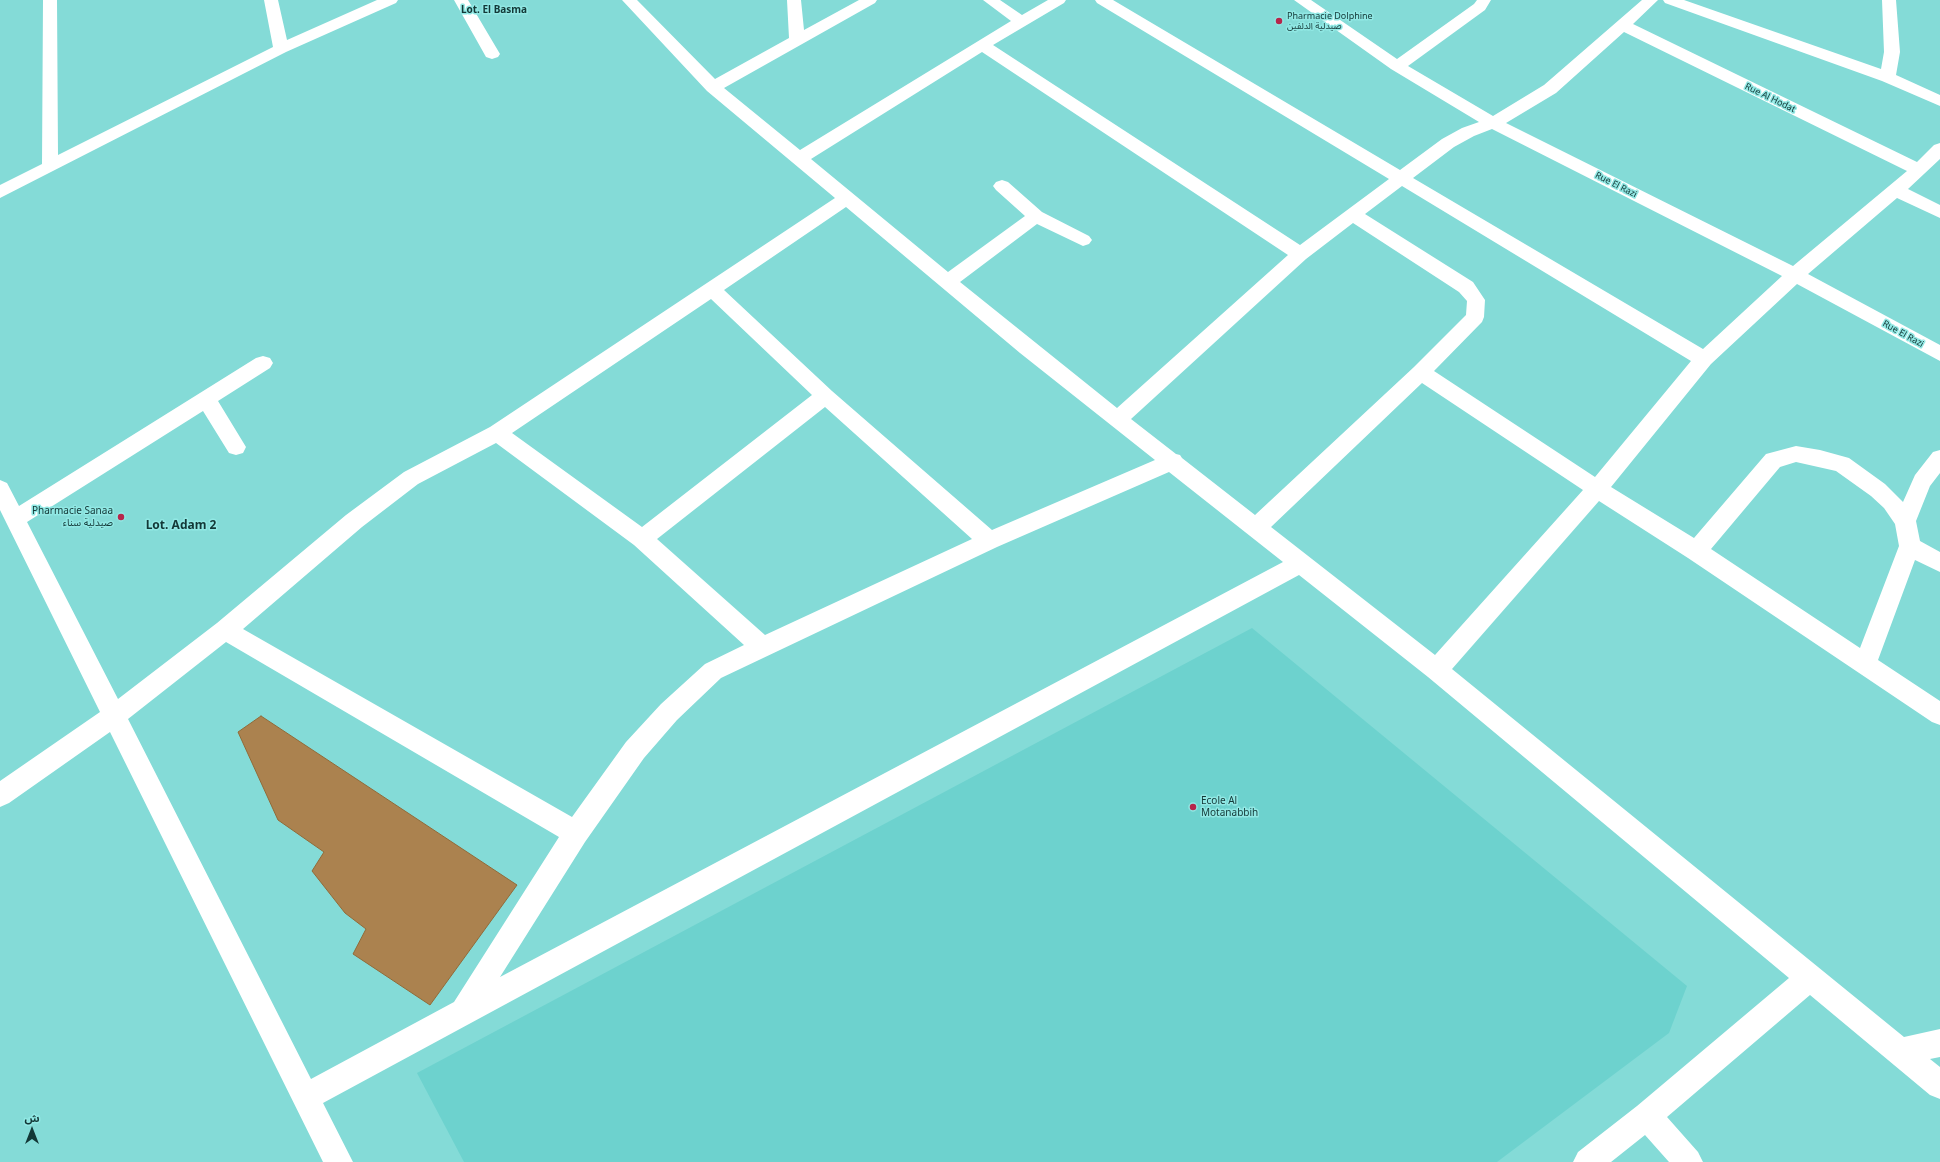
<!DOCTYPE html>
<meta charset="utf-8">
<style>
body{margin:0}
#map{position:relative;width:1940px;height:1162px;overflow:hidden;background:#84dbd7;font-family:"Noto Sans","Noto Sans Arabic",sans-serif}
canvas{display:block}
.north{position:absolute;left:12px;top:1110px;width:40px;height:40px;-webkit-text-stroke:3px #91e8e4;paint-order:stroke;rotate:0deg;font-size:11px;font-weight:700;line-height:16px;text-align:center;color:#133837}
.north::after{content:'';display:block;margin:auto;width:14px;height:18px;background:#133837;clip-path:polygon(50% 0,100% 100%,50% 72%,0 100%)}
</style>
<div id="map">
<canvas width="1940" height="1162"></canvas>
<div class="north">ش</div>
</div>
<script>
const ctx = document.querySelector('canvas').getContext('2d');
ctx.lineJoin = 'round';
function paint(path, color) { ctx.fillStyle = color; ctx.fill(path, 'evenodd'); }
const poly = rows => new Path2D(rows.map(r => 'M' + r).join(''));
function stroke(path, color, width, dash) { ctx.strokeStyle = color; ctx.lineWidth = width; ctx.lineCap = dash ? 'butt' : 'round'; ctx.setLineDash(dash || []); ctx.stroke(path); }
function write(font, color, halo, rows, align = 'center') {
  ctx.font = font + ' "Noto Sans","Noto Sans Arabic",sans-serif'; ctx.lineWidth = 3; ctx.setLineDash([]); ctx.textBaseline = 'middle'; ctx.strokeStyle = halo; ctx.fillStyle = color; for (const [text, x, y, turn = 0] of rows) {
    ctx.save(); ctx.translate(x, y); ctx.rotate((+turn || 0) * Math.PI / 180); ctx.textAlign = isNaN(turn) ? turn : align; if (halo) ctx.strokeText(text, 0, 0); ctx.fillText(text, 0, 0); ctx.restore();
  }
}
const built = poly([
 [1252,628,1687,986,1669,1033,1497,1162,464,1162,417,1073]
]);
const building = poly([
 [261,716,517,885,430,1005,353,954,366,929,345,913,312,871,324,852,278,820,238,732,261,716]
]);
const minor = poly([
 [43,0,57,0,58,155,273,47,264,0,278,0,287,40,377,0,398,0,396,3,286,52,0,198,0,185,42,164,43,0],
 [454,0,468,0,500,54,498,57,492,59,486,57,454,0],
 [622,0,637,0,715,79,789,38,787,0,801,0,804,30,859,0,877,0,875,3,724,88,800,150,1011,21,983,0,1000,0,1022,15,1048,0,1066,0,1064,3,993,45,1300,245,1389,179,1097,3,1095,0,1113,0,1400,170,1442,139,1462,128,1479,122,1391,69,1294,0,1311,0,1397,59,1474,4,1477,0,1491,0,1485,10,1408,66,1493,116,1544,85,1642,0,1658,0,1633,24,1917,162,1934,145,1940,143,1940,159,1908,189,1940,205,1940,218,1897,198,1808,274,1940,345,1940,361,1797,284,1711,364,1611,487,1694,538,1766,454,1796,446,1820,450,1849,458,1885,484,1903,502,1915,475,1933,452,1940,450,1940,473,1930,486,1916,521,1920,541,1940,552,1940,572,1915,560,1878,660,1940,701,1940,725,1932,722,1688,558,1599,501,1452,669,1904,1037,1940,1029,1940,1057,1930,1059,1940,1067,1940,1099,1930,1095,1810,995,1667,1117,1698,1152,1703,1162,1669,1162,1645,1135,1611,1162,1573,1162,1578,1152,1637,1106,1789,978,1428,677,1299,575,323,1103,353,1162,323,1162,110,732,9,803,0,807,0,781,100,712,0,510,0,480,7,483,19,506,256,358,263,356,270,358,273,363,270,368,218,401,246,447,243,453,236,455,229,453,203,411,27,522,118,699,217,623,346,515,404,472,490,427,835,198,707,91,622,0],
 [1624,32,1907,171,1793,266,1506,123,1556,93,1624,32],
 [982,52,1288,255,1117,408,960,282,1037,224,1083,246,1089,244,1092,240,1089,236,1042,212,1008,182,1002,180,996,182,993,186,996,190,1025,216,948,272,811,159,982,52],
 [1492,129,1782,276,1703,349,1413,178,1454,147,1474,136,1492,129],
 [1402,186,1691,361,1595,477,1434,371,1482,322,1484,317,1485,300,1473,282,1365,214,1402,186],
 [846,207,1020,353,1155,460,992,530,832,391,724,290,846,207],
 [1353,223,1459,292,1467,301,1466,315,1414,367,1255,515,1182,458,1180,455,1176,454,1131,419,1306,259,1353,223],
 [711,299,812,395,642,527,512,433,711,299],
 [1422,383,1583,490,1435,655,1271,527,1422,383],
 [825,407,972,539,765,635,657,539,825,407],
 [496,443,634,545,744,645,705,664,661,704,626,742,572,817,243,629,362,527,418,484,496,443],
 [1796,462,1836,471,1871,496,1884,508,1895,524,1899,546,1860,648,1711,549,1780,467,1796,462],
 [1169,472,1283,562,500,977,585,842,644,758,677,720,721,678,997,547,1169,472],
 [226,642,559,837,454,1002,311,1079,128,719,226,642],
 [1663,0,1684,0,1881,69,1884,52,1882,0,1896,0,1900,52,1896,75,1940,95,1940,106,1882,81,1665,3,1663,0]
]);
const markers = [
 [1279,21,4,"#b6254b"],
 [121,517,4,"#b6254b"],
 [1193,807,4,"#b6254b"]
];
const farPoinames = [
 ["Pharmacie Dolphine",1287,16],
 ["صيدلية الدلفين",1287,26]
];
const farStreetnames = [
 ["Rue Al Hodat",1770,98,26],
 ["Rue El Razi",1616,185,27],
 ["Rue El Razi",1903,334,29]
];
const farQuarternames = [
 ["Lot. El Basma",494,10]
];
const poiNames = [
 ["Pharmacie Sanaa",113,511],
 ["صيدلية سناء",113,523],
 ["Ecole Al",1201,801,"left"],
 ["Motanabbih",1201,813,"left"]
];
const quarterNames = [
 ["Lot. Adam 2",181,526]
];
paint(built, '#6dd2ce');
paint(building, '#ab824f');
stroke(building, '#916a37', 1);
paint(minor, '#fff');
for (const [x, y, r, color] of markers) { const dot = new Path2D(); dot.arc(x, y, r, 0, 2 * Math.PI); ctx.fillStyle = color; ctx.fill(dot); stroke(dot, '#91e8e4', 1.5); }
write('9px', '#133837', '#91e8e4', farPoinames, 'left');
write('9px', '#133837', '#91e8e4', farStreetnames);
write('bold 10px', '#133837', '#91e8e4', farQuarternames);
write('10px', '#133837', '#91e8e4', poiNames, 'right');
write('bold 12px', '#133837', '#91e8e4', quarterNames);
</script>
